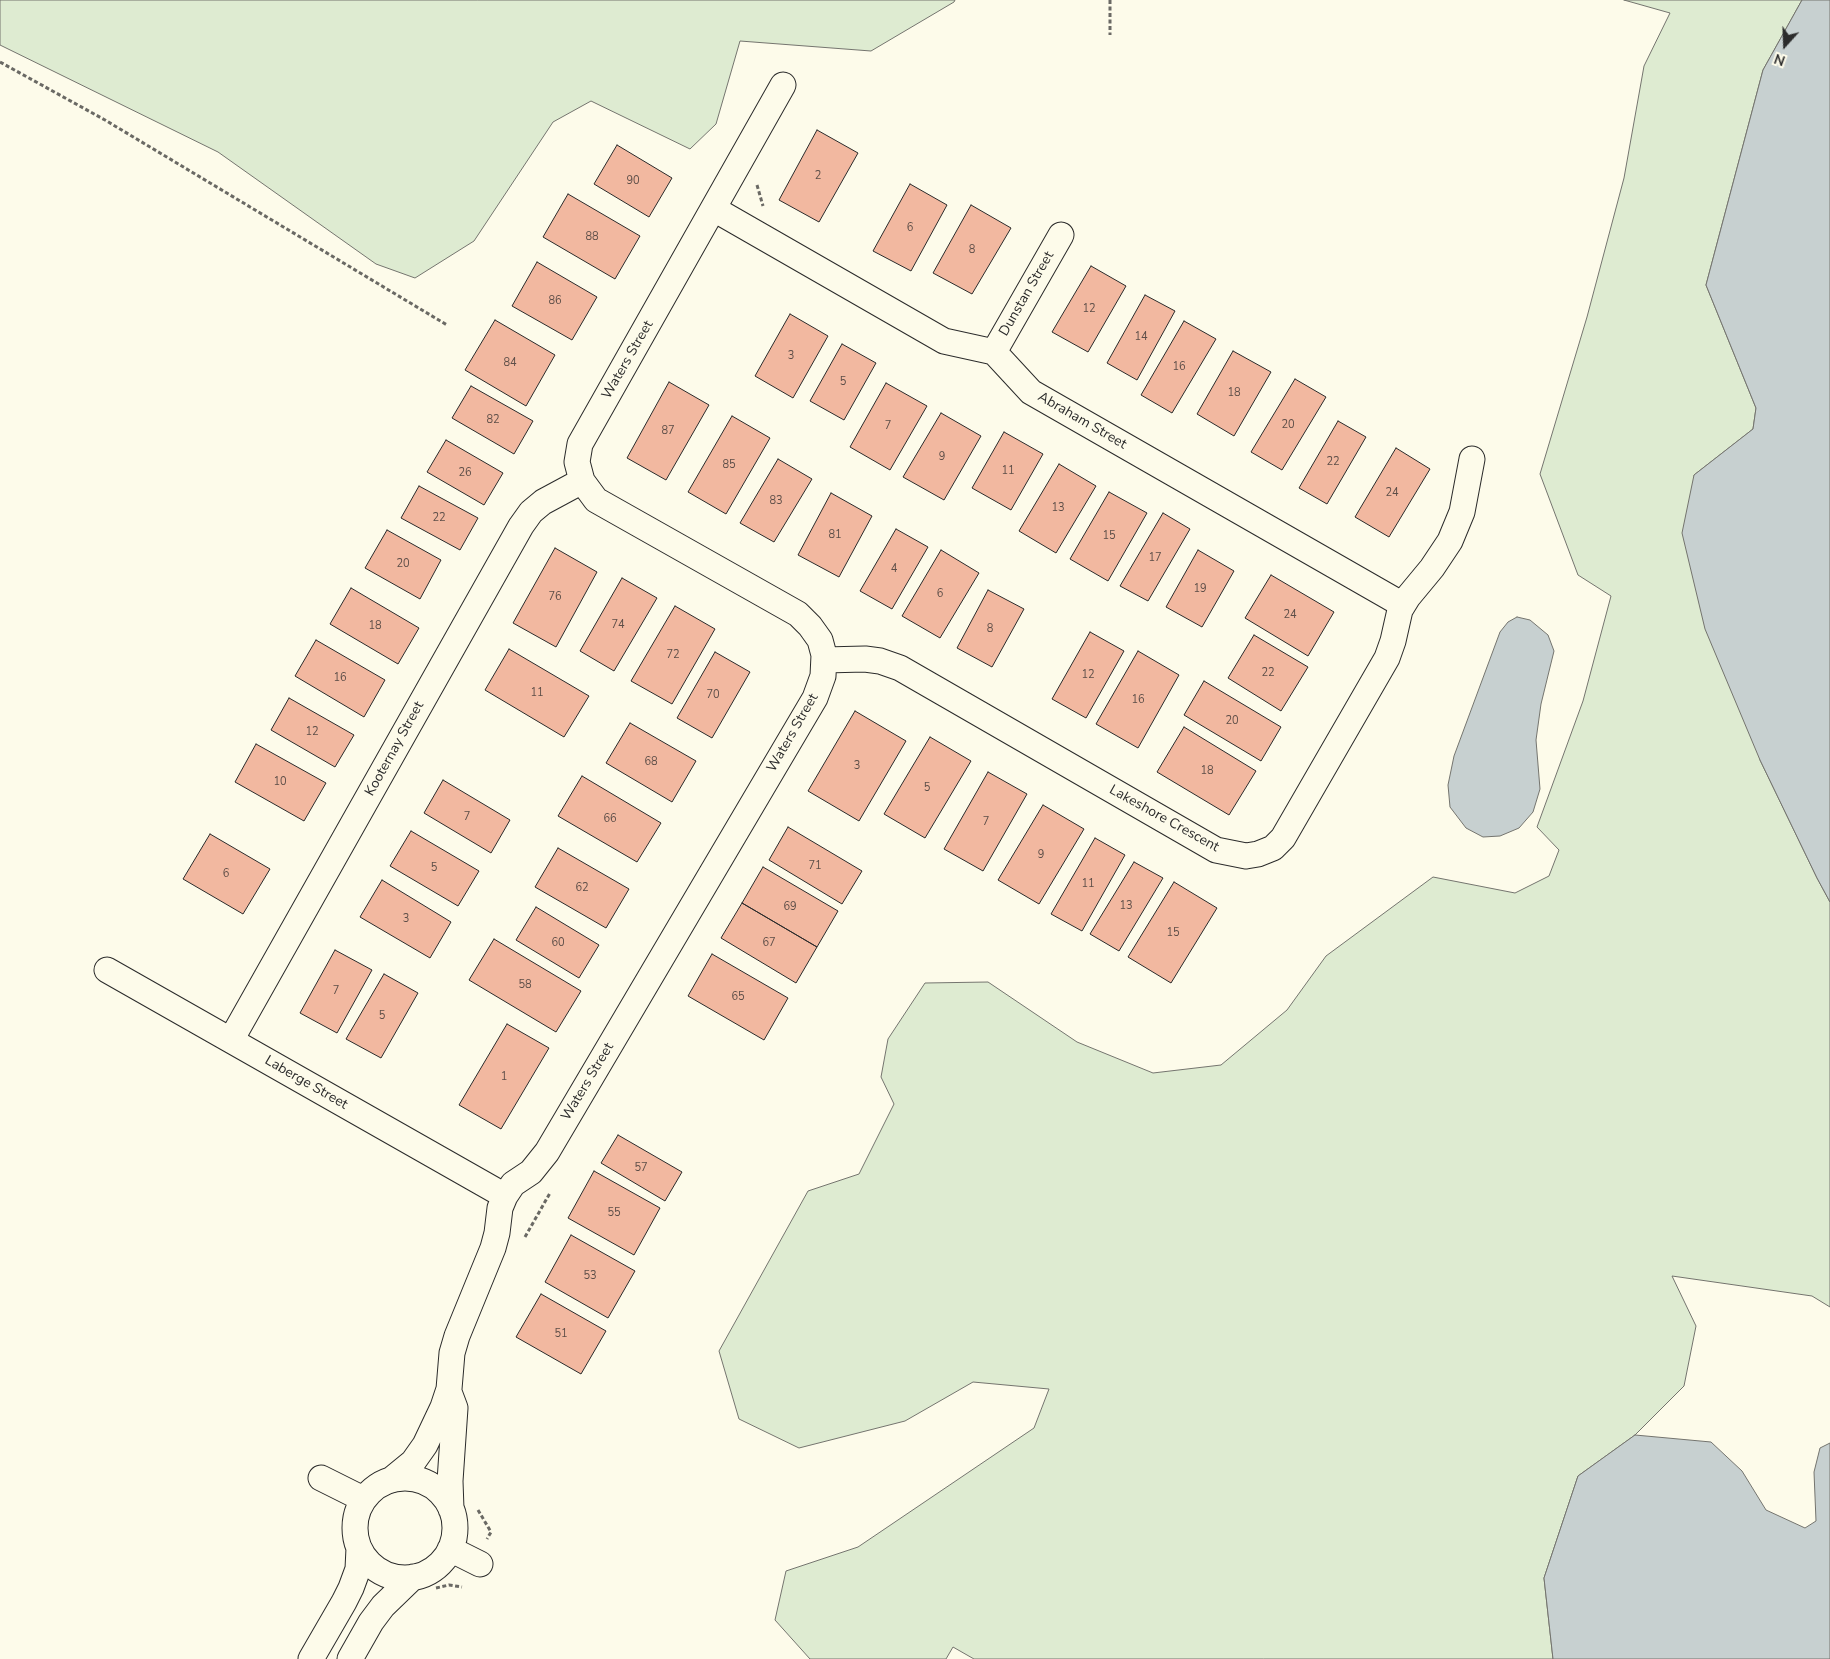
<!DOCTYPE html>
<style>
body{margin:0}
#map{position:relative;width:1830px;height:1659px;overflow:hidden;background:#fdfbea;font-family:"Nunito Sans",sans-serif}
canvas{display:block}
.north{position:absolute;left:1760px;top:20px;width:50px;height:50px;-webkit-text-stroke:4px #fdfbea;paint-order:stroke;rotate:200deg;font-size:14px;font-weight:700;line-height:20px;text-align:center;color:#2b2b2b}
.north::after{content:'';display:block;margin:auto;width:18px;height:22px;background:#2b2b2b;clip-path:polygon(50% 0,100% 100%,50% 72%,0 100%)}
</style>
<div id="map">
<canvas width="1830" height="1659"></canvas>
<div class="north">N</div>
</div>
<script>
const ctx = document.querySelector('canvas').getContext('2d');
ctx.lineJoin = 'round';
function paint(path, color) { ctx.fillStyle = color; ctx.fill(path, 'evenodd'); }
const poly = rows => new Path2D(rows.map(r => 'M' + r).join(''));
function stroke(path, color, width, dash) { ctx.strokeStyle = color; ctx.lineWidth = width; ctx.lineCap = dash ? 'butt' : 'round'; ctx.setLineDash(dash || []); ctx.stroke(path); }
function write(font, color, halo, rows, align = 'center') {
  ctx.font = font + ' "Nunito Sans",sans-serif'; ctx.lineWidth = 4; ctx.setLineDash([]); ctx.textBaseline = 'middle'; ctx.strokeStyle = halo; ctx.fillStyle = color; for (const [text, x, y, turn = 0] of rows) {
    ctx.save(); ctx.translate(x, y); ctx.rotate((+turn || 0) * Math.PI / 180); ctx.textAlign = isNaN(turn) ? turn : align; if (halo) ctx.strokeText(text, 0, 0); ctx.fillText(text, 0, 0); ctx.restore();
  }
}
const green = poly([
 [0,0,955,0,954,2,871,51,740,41,716,124,690,149,591,101,553,122,474,241,415,278,376,264,218,152,0,45,0,0],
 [1624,0,1802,0,1763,70,1706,285,1756,408,1753,429,1694,475,1760,760,1817,878,1830,902,1830,1307,1812,1296,1672,1276,1696,1326,1684,1386,1635,1435,1578,1476,1544,1578,1553,1659,974,1659,953,1647,946,1659,810,1659,775,1620,786,1571,858,1547,1034,1428,1049,1389,973,1382,905,1421,799,1448,739,1419,719,1351,808,1191,859,1174,894,1104,881,1077,888,1039,925,983,988,982,1077,1042,1153,1073,1221,1065,1287,1010,1326,956,1433,877,1515,893,1549,876,1559,850,1537,827,1583,701,1611,596,1578,575,1540,474,1587,317,1624,178,1644,66,1670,13,1624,0]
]);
const water = poly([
 [1802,0,1830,0,1830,902,1817,878,1760,760,1705,629,1682,533,1694,475,1753,429,1756,408,1706,285,1763,70,1802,0],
 [1517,617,1530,620,1548,635,1554,651,1541,704,1536,740,1540,789,1533,812,1519,828,1500,836,1483,837,1466,828,1450,807,1448,785,1454,756,1500,632,1508,622,1517,617],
 [1635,1435,1711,1442,1742,1471,1766,1510,1805,1528,1816,1521,1814,1472,1820,1448,1830,1443,1830,1659,1553,1659,1544,1578,1578,1476,1635,1435]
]);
const building = poly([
 [817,130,858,153,819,222,779,200,817,130],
 [617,145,672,178,649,217,594,184,617,145],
 [910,184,947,205,911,271,873,251,910,184],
 [568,194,640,236,615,279,543,237,568,194],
 [971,205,1011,228,972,294,933,273,971,205],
 [537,262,597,297,572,340,512,306,537,262],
 [1091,266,1126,286,1088,352,1052,332,1091,266],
 [1145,295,1175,311,1137,380,1107,363,1145,295],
 [790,314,828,336,793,398,755,376,790,314],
 [495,320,555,355,526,406,465,370,495,320],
 [1184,321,1216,339,1172,413,1141,395,1184,321],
 [842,344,876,363,844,420,810,401,842,344],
 [1233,351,1271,372,1234,436,1197,414,1233,351],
 [1295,379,1326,397,1282,470,1251,452,1295,379],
 [669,382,709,405,666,480,627,458,669,382],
 [886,383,927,406,890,470,850,447,886,383],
 [471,386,533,421,514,454,452,418,471,386],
 [941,413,981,436,944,500,903,477,941,413],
 [732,416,770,438,726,514,688,492,732,416],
 [1338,421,1366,437,1327,504,1299,488,1338,421],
 [1004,432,1043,454,1011,510,972,488,1004,432],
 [446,440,503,473,484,505,427,472,446,440],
 [1396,448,1430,469,1389,537,1355,517,1396,448],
 [778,459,812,479,774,542,740,523,778,459],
 [1059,464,1096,486,1056,553,1019,531,1059,464],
 [419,486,478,518,460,550,401,518,419,486],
 [1109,492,1147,513,1108,581,1070,559,1109,492],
 [831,493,872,516,839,577,798,555,831,493],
 [1163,513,1190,529,1148,601,1120,586,1163,513],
 [896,529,928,547,892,609,860,591,896,529],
 [387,530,441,560,420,599,365,568,387,530],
 [555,548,597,572,556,647,513,623,555,548],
 [941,550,979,573,940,638,902,616,941,550],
 [1198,550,1234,571,1202,627,1166,607,1198,550],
 [1271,575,1334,612,1308,656,1245,618,1271,575],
 [622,578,657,598,614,671,580,651,622,578],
 [351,588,419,628,398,664,330,624,351,588],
 [988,590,1024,609,992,667,957,648,988,590],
 [675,606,715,629,672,704,631,681,675,606],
 [1090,632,1124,651,1086,718,1052,699,1090,632],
 [1254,635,1308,667,1281,711,1228,678,1254,635],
 [316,640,385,680,364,717,295,676,316,640],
 [509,649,589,696,564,737,485,690,509,649],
 [1138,651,1179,675,1138,748,1096,724,1138,651],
 [715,652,750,672,712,738,677,718,715,652],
 [1204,681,1281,727,1261,761,1184,715,1204,681],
 [289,698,354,735,335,767,271,730,289,698],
 [855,711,906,741,859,821,808,791,855,711],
 [630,723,696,761,672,802,606,763,630,723],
 [1184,727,1256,771,1229,815,1157,772,1184,727],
 [930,737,971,761,925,838,884,814,930,737],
 [256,744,326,783,304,821,235,782,256,744],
 [988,772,1027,794,983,871,944,849,988,772],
 [582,776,661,823,637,862,558,816,582,776],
 [443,780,510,820,491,853,424,813,443,780],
 [1043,805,1084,829,1039,904,998,880,1043,805],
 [788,827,862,871,842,904,769,860,788,827],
 [411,831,479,871,458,906,390,866,411,831],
 [210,834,270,869,243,914,183,879,210,834],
 [1095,838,1125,855,1082,931,1051,914,1095,838],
 [558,848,629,889,606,928,535,887,558,848],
 [1134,862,1163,878,1119,951,1090,934,1134,862],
 [763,867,838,911,817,947,742,903,763,867],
 [382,880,451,922,430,958,360,917,382,880],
 [1174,882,1217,908,1171,983,1128,957,1174,882],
 [742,903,817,947,796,983,721,938,742,903],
 [536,907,599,945,579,978,516,940,536,907],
 [494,939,581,991,556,1032,469,980,494,939],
 [335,950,372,970,337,1033,300,1013,335,950],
 [712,954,788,998,764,1040,688,996,712,954],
 [384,974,418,993,381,1058,346,1039,384,974],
 [507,1024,549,1048,501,1129,459,1105,507,1024],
 [618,1135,682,1172,665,1201,601,1163,618,1135],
 [594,1171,660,1208,634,1255,568,1218,594,1171],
 [571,1235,635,1271,608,1318,545,1282,571,1235],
 [541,1294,606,1331,581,1374,516,1337,541,1294]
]);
const path = poly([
 [1110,0,1110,35],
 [0,62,105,120,447,325],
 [757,185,763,206],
 [525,1237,550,1193],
 [478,1510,491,1532,487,1539],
 [436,1588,449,1585,462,1587]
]);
const minor = poly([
 [714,209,944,341,994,352,1031,392,1403,605],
 [994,352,1061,235],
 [824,660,865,659,880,661,900,668,1216,850,1246,856,1258,854,1273,848,1283,838,1387,658,1393,641,1400,610,1408,597,1432,568,1450,541,1462,512,1472,459],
 [107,970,505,1196],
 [231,1040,521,526,531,512,543,502,582,481],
 [449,1392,455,1408,450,1481,451,1509],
 [321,1478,363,1499],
 '355 1528a50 50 0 1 1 100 0a50 50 0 1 1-100 0Z',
 [391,1480,413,1462,425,1445,443,1407,449,1389,452,1353,457,1336,493,1248,497,1233,500,1208,505,1196,513,1184,531,1172,547,1152,815,698,823,676,824,655,820,640,810,626,798,614,596,500,582,481,577,462,580,444,783,85],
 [450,1549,480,1564],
 [311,1659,344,1602,351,1588,358,1569,359,1548],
 [350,1659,371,1622,383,1606,413,1577]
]);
const numberNames = [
 ["2",818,176],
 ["90",633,181],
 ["6",910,228],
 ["88",592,237],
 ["8",972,250],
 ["86",555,301],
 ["12",1089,309],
 ["14",1141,337],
 ["3",791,356],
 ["84",510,363],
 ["16",1179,367],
 ["5",843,382],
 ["18",1234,393],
 ["82",493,420],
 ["20",1288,425],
 ["7",888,426],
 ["87",668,431],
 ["9",942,457],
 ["22",1333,462],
 ["85",729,465],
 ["11",1008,471],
 ["26",465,473],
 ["24",1392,493],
 ["83",776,501],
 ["13",1058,508],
 ["22",439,518],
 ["81",835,535],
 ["15",1109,536],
 ["17",1155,558],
 ["20",403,564],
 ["4",894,569],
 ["19",1200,589],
 ["6",940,594],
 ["76",555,597],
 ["24",1290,615],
 ["74",618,625],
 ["18",375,626],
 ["8",990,629],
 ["72",673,655],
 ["22",1268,673],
 ["12",1088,675],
 ["16",340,678],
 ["11",537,693],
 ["70",713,695],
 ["16",1138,700],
 ["20",1232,721],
 ["12",312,732],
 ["68",651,762],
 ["3",857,766],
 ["18",1207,771],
 ["10",280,782],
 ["5",927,788],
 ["7",467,817],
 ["66",610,819],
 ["7",986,822],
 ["9",1041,855],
 ["71",815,866],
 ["5",434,868],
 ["6",226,874],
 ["11",1088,884],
 ["62",582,888],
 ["13",1126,906],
 ["69",790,907],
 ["3",406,919],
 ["15",1173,933],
 ["60",558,943],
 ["67",769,943],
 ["58",525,985],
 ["7",336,991],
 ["65",738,997],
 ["5",382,1016],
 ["1",504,1077],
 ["57",641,1168],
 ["55",614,1213],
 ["53",590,1276],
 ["51",561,1334]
];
const streetNames = [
 ["Dunstan Street",1027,294,-60],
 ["Waters Street",628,360,-60],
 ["Abraham Street",1082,421,30],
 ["Waters Street",793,733,-60],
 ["Kooternay Street",395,749,-61],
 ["Lakeshore Crescent",1164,819,29],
 ["Waters Street",588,1082,-59],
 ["Laberge Street",306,1083,30]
];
paint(green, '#deebd1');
stroke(green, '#74746e', 1);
paint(water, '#c7d0d0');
stroke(water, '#74746e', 1);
paint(building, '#f2b8a0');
stroke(building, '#2b2b2b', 1);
stroke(minor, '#2b2b2b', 27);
stroke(path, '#6a6964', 3, [4, 2.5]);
stroke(minor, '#fdfbea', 25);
write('11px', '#5d4e48', null, numberNames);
write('14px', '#2b2b2b', '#fdfbea', streetNames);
</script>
